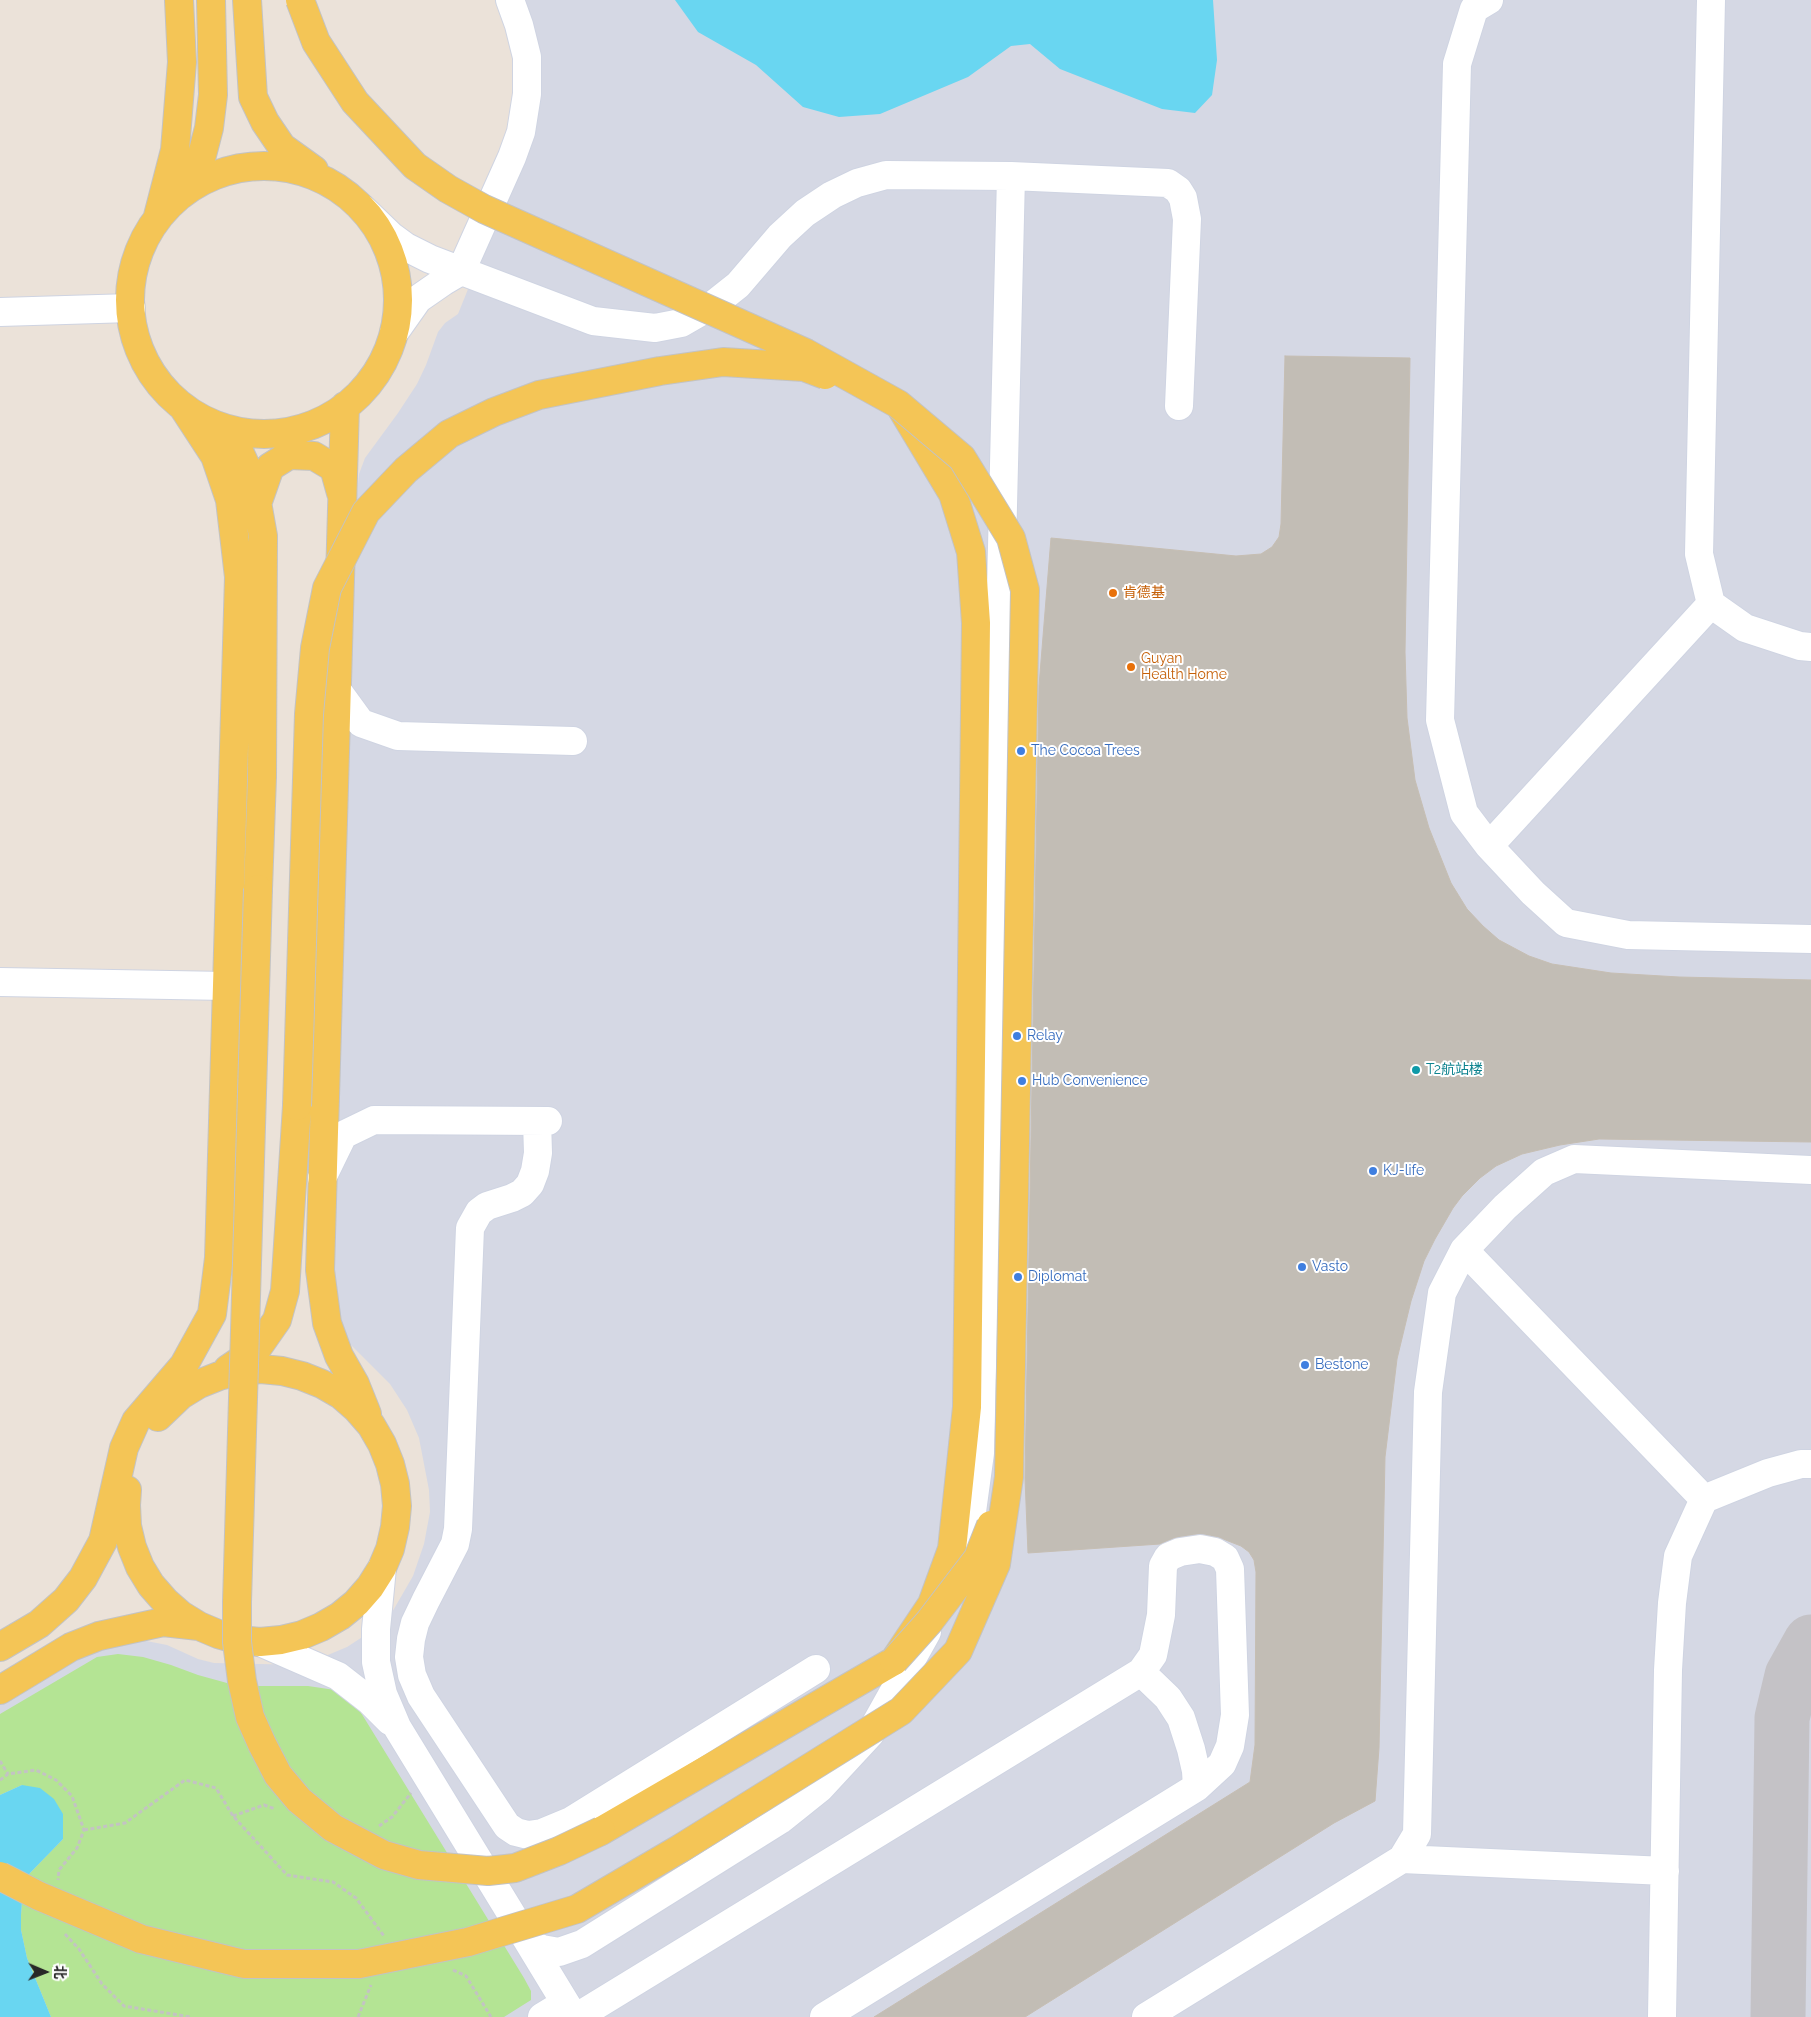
<!DOCTYPE html>
<meta charset="utf-8">
<style>
body{margin:0}
#map{position:relative;width:1811px;height:2017px;overflow:hidden;background:#ebe2d9;font-family:Raleway,"Noto Sans SC",sans-serif}
canvas{display:block}
.north{position:absolute;left:20px;top:1947px;width:50px;height:50px;-webkit-text-stroke:4px #fff;paint-order:stroke;rotate:91deg;font-size:14px;font-weight:700;line-height:20px;text-align:center;color:#282828}
.north::after{content:'';display:block;margin:auto;width:18px;height:22px;background:#282828;clip-path:polygon(50% 0,100% 100%,50% 72%,0 100%)}
</style>
<div id="map">
<canvas width="1811" height="2017"></canvas>
<div class="north">北</div>
</div>
<script>
const ctx = document.querySelector('canvas').getContext('2d');
ctx.lineJoin = 'round';
function paint(path, color) { ctx.fillStyle = color; ctx.fill(path, 'evenodd'); }
const poly = rows => new Path2D(rows.map(r => 'M' + r).join(''));
function stroke(path, color, width, dash) { ctx.strokeStyle = color; ctx.lineWidth = width; ctx.lineCap = dash ? 'butt' : 'round'; ctx.setLineDash(dash || []); ctx.stroke(path); }
function write(font, color, halo, rows, align = 'center') {
  ctx.font = font + ' Raleway,"Noto Sans SC",sans-serif'; ctx.lineWidth = 4; ctx.setLineDash([]); ctx.textBaseline = 'middle'; ctx.strokeStyle = halo; ctx.fillStyle = color; for (const [text, x, y, turn = 0] of rows) {
    ctx.save(); ctx.translate(x, y); ctx.rotate((+turn || 0) * Math.PI / 180); ctx.textAlign = isNaN(turn) ? turn : align; if (halo) ctx.strokeText(text, 0, 0); ctx.fillText(text, 0, 0); ctx.restore();
  }
}
const airport = poly([
 [525,0,1811,0,1811,2017,0,2017,0,1694,66,1651,131,1638,167,1645,198,1659,214,1663,304,1665,347,1647,387,1621,413,1576,424,1544,430,1512,429,1490,419,1438,407,1410,390,1384,349,1343,338,1321,334,1285,350,561,359,474,365,458,398,413,417,384,426,365,438,332,445,323,458,314,506,195,535,39]
]);
const green = poly([
 [118,1654,143,1657,171,1665,198,1675,227,1683,248,1686,308,1686,335,1690,355,1703,524,1978,531,1991,531,2000,504,2017,51,2017,27,1958,21,1930,21,1915,23,1887,30,1873,63,1839,22,1785,0,1795,0,1714,97,1657]
]);
const water = poly([
 [675,0,1213,0,1217,60,1212,95,1195,113,1162,109,1060,69,1030,44,1011,46,968,77,880,114,839,117,803,107,756,65,698,32],
 [22,1785,40,1788,54,1799,63,1814,63,1839,30,1873,23,1887,21,1915,21,1930,27,1958,51,2017,0,2017,0,1795]
]);
const taxiway = poly([
 [1778,2017,1782,1718,1792,1676,1811,1642]
]);
const building = poly([
 [1285,356,1410,358,1405,652,1407,718,1415,780,1429,828,1451,883,1467,909,1483,926,1499,940,1529,956,1552,964,1611,973,1679,977,1811,980,1811,1142,1599,1139,1560,1145,1522,1154,1496,1166,1480,1178,1462,1196,1453,1208,1435,1239,1424,1261,1411,1301,1397,1359,1385,1457,1379,1748,1375,1801,1334,1823,1025,2017,874,2017,1250,1782,1255,1745,1256,1572,1254,1560,1249,1552,1241,1546,1218,1537,1198,1534,1174,1538,1160,1544,1028,1553,1025,1478,1039,686,1051,538,1236,556,1261,554,1272,547,1279,537,1281,524,1285,356]
]);
const path = poly([
 [0,1761,8,1774],
 [0,1780,8,1774,36,1770,56,1780,72,1796,84,1830,77,1848,59,1870,58,1880],
 [233,1816,264,1805,275,1809],
 [379,1826,392,1817,411,1793],
 [84,1830,125,1823,185,1780,216,1788,233,1816,287,1875,333,1882,356,1898,384,1936],
 [65,1934,79,1949,102,1984,124,2006,191,2017],
 [453,1970,466,1976,491,2017],
 [358,2017,371,1985]
]);
const minor = poly([
 [1489,0,1474,9,1457,64,1440,720,1464,813,1489,846,1533,893,1566,923,1628,935,1811,939],
 [1711,0,1699,554,1711,604,1745,628,1800,646,1811,647],
 [1011,176,1168,183,1178,190,1183,198,1187,219,1179,406],
 [363,209,391,236,406,247,430,259,593,321,655,328,681,323,714,304,738,285,780,236,805,213,832,195,857,183,886,175,1011,176,980,1453,967,1548,951,1585],
 [0,312,131,308],
 [394,333,418,299,444,281,461,271,512,157,521,132,527,94,527,57,519,25,510,0],
 [337,690,361,723,398,736,573,741],
 [1489,846,1711,604],
 [0,982,227,986],
 [537,1121,538,1153,535,1171,530,1184,522,1193,512,1198,487,1206,479,1212,470,1228,458,1529,455,1544,426,1600,415,1623,411,1639,409,1657,412,1675,421,1696,507,1826,516,1832,528,1835,542,1833,571,1821,816,1669],
 [322,1178,343,1135,374,1120,548,1121],
 [1464,1250,1704,1499],
 [382,1568,376,1629,376,1662,383,1694,397,1727,529,1943,542,1949,559,1952,582,1944,780,1820,820,1788,870,1734,927,1632],
 [260,1642,338,1676,370,1701,390,1721],
 [1141,1672,1168,1698,1181,1718,1191,1749,1196,1771,1197,1787],
 [1402,1859,1665,1871],
 [529,1943,574,2017],
 [542,2017,565,2003],
 [577,2017,1141,1672,1153,1655,1161,1615,1163,1566,1168,1557,1180,1552,1200,1549,1215,1552,1225,1558,1230,1569,1235,1715,1230,1746,1222,1764,1197,1787,824,2017],
 [1146,2017,1402,1859,1417,1834,1428,1392,1442,1293,1464,1250,1505,1207,1544,1172,1574,1159,1811,1170],
 [1662,2017,1668,1670,1672,1603,1678,1556,1704,1499,1768,1473,1801,1464,1811,1464]
]);
const major = poly([
 [247,0,253,97,265,122,282,147,314,170],
 '130 300a134 134 0 1 1 268 0a134 134 0 1 1-268 0Z',
 [191,187,202,155,209,128,213,95,211,0],
 [158,216,175,150,182,62,179,0],
 [345,406,320,1270,327,1323,339,1356,355,1384,367,1414],
 [221,427,238,449,249,473,257,502,263,536,262,777,258,889],
 [256,507,270,467,289,455,314,456,334,468,341,493],
 [228,1369,256,1350,277,1320,285,1291,297,1106],
 [127,1490,126,1505,127,1526,132,1547,140,1567,151,1585,165,1601,181,1615,199,1626],
 [0,1647,39,1624,66,1600,83,1578,103,1541,124,1448,136,1421,184,1365,212,1314,219,1258,239,577,230,500,215,456,183,407],
 [0,1690,71,1647,99,1636,163,1622,199,1626,218,1634,239,1640,260,1642,281,1640,302,1635,321,1627,340,1616,356,1603,370,1587,382,1568,390,1549,395,1527,397,1506,395,1484,390,1464,382,1444,371,1425,357,1409,341,1395,322,1384,302,1376,282,1371,261,1369,240,1371,219,1376,199,1384,181,1395,158,1417],
 [601,1831,894,1661,932,1604,952,1549,967,1407,976,623,971,552,953,494,902,409]
]);
const majorBridge = poly([
 [258,889,237,1602,237,1642,242,1681,250,1717,262,1744,278,1775,299,1800,333,1828,384,1855,419,1865,488,1871,515,1868,559,1851,601,1831],
 [297,1106,309,714,315,648,327,588,366,512,406,470,449,434,494,412,539,395,660,371,723,362,804,367,825,375],
 [894,1661,929,1622,978,1558,991,1525],
 [0,1876,39,1896,141,1939,244,1964,359,1964,468,1942,577,1909,681,1848,901,1711,958,1651,996,1564,1009,1477,1025,590,1011,538,962,458,898,404,806,353,484,209,448,189,415,166,355,102,316,42,300,0]
]);
const markers = [
 [1113,593,5,"#e8710a"],
 [1131,667,5,"#e8710a"],
 [1021,751,5,"#3f7fe0"],
 [1017,1036,5,"#3f7fe0"],
 [1416,1070,5,"#0f9aa8"],
 [1022,1081,5,"#3f7fe0"],
 [1373,1171,5,"#3f7fe0"],
 [1302,1267,5,"#3f7fe0"],
 [1018,1277,5,"#3f7fe0"],
 [1305,1365,5,"#3f7fe0"]
];
const foodNames = [
 ["肯德基",1123,593],
 ["Guyan",1141,659],
 ["Health Home",1141,675]
];
const shopNames = [
 ["The Cocoa Trees",1031,751],
 ["Relay",1027,1036],
 ["Hub Convenience",1032,1081],
 ["KJ-life",1383,1171],
 ["Vasto",1312,1267],
 ["Diplomat",1028,1277],
 ["Bestone",1315,1365]
];
const cultureNames = [
 ["T2航站楼",1426,1070]
];
paint(airport, '#d5d8e4');
paint(green, '#b4e494');
paint(water, '#69d6f1');
stroke(taxiway, '#c4c2c6', 55);
paint(building, '#c2bdb5');
stroke(building, '#c6beb3', 1);
stroke(minor, '#cfd4e2', 30);
stroke(major, '#c3c3c3', 30);
stroke(path, '#c3c3c3', 3, [4, 2.5]);
stroke(minor, '#fff', 28);
stroke(major, '#f4c556', 28);
stroke(majorBridge, '#c3c3c3', 30, []);
stroke(majorBridge, '#f4c556', 28);
for (const [x, y, r, color] of markers) { const dot = new Path2D(); dot.arc(x, y, r, 0, 2 * Math.PI); ctx.fillStyle = color; ctx.fill(dot); stroke(dot, '#fff', 2); }
write('14px', '#c56008', '#fff', foodNames, 'left');
write('14px', '#366cbe', '#fff', shopNames, 'left');
write('14px', '#0d838f', '#fff', cultureNames, 'left');
</script>
